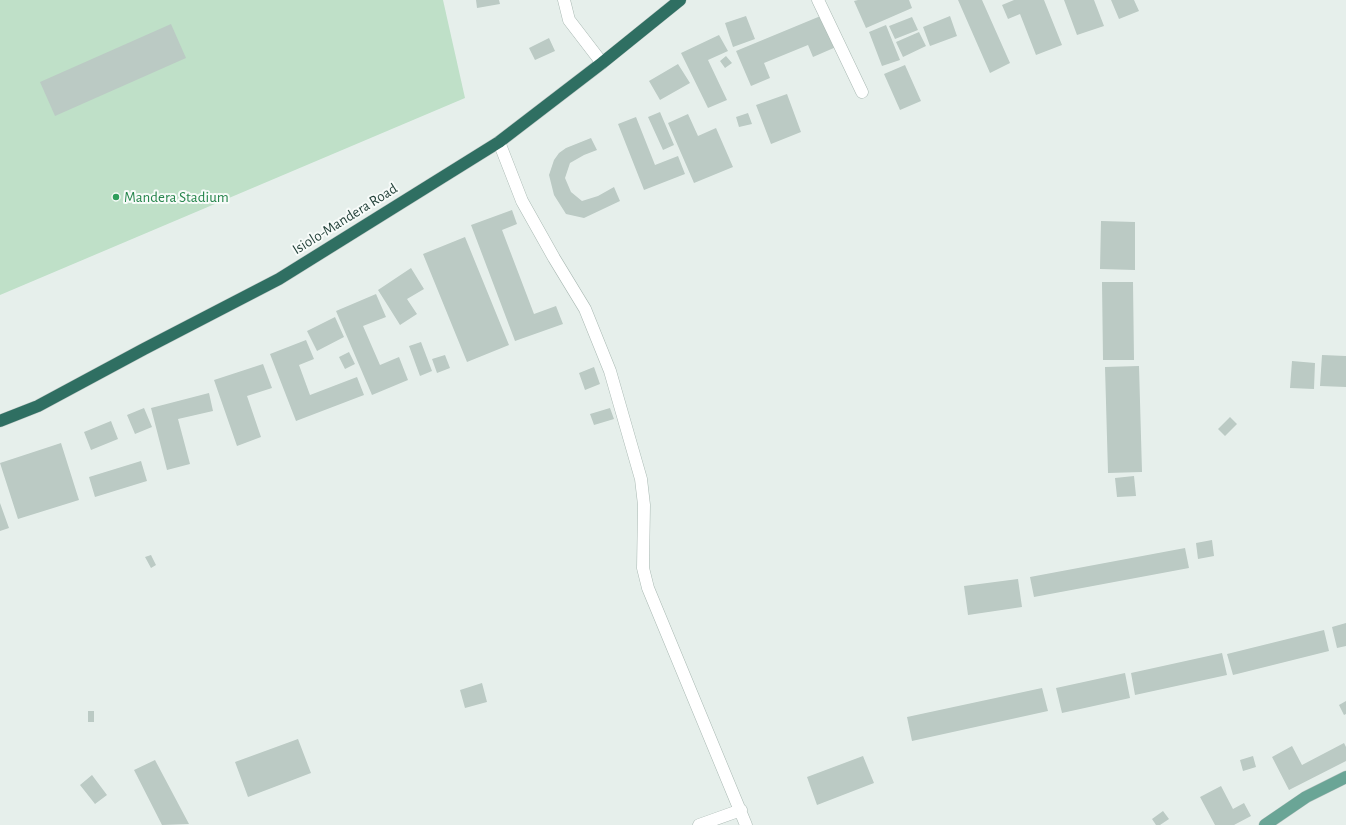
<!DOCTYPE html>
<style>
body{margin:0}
canvas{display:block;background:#e6efeb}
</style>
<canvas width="1346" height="825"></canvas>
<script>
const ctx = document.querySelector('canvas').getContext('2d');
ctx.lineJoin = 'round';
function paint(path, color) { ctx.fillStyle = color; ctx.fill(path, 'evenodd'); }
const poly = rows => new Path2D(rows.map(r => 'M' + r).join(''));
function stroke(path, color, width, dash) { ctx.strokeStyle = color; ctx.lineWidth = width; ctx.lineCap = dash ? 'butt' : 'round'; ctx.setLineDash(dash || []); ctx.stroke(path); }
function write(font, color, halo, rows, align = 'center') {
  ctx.font = font + ' "Alegreya Sans",sans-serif'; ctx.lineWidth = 4; ctx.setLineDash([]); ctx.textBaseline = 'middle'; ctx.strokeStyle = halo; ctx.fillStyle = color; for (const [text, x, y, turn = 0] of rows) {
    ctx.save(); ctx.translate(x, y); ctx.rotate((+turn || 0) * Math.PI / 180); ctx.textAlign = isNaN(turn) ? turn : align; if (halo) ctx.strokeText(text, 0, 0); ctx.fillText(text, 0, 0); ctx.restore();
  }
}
const green = poly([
 [0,0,443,0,465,98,0,295]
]);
const building = poly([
 [476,0,499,0,500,4,477,8],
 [858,0,909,0,912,8,866,28,854,1],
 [958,0,982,0,1010,63,990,73],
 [1014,0,1044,0,1062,45,1036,55,1020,14,1008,19,1002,5],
 [1064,0,1094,0,1104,26,1077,35],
 [1111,0,1134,0,1139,11,1119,19],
 [823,15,836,47,813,57,808,45,764,63,770,78,751,86,736,51],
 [746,16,755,39,733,47,725,23],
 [950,16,957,36,930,46,923,27],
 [912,17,918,30,895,39,889,26],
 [171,24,186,58,55,116,40,82],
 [886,25,900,60,882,66,869,32],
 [919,32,926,46,903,57,896,42],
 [719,35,728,51,708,60,727,100,708,108,681,53],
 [549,38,555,51,535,60,529,48],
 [726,56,732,63,725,68,720,61],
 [678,64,690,83,660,100,649,81],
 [905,65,921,101,900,110,884,74],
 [787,94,801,132,771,144,756,105],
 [660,112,674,145,663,150,648,117],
 [748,113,752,124,739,127,736,117],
 [688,114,698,136,716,128,733,167,694,183,668,123],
 [636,117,655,165,678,156,685,174,644,190,618,124],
 [591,138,597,150,584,155,570,163,565,178,571,192,582,201,598,196,614,187,620,201,584,218,566,214,554,195,549,175,554,160,559,153,566,148],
 [512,210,517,224,502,230,534,314,556,306,563,324,515,341,471,225],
 [1101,221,1135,222,1135,270,1100,269],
 [465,237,509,345,467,362,423,254],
 [411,268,424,289,407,299,417,314,400,325,378,290],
 [1102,282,1133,282,1134,360,1103,360],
 [376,294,386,317,363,326,380,365,399,357,408,380,372,395,336,311],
 [335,317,344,337,317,351,307,331],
 [306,340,314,359,299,365,310,395,357,377,364,395,296,421,270,354],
 [421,342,432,371,420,376,409,346],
 [349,352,355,364,345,369,339,357],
 [445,355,450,368,437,373,432,359],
 [1322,355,1346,356,1346,387,1320,386],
 [1292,361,1315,363,1314,389,1290,388],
 [263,364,272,388,247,396,261,437,237,446,214,380],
 [1139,366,1142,472,1108,473,1105,367],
 [594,367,600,384,585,390,579,373],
 [209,393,213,411,178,419,190,464,167,470,151,408],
 [144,408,152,427,135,434,127,415],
 [610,408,614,419,594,425,590,414],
 [1230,417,1237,424,1225,436,1218,429],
 [111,421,118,439,91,450,84,432],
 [61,443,79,500,18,519,0,463],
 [141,461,147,481,95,497,89,477],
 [1134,476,1136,496,1117,497,1115,478],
 [0,503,9,528,0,531],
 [1212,540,1214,556,1198,559,1196,543],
 [1185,548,1189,568,1034,597,1030,577],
 [151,555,156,565,151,568,145,557],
 [1018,579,1022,607,968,615,964,586],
 [1346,623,1346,646,1337,648,1332,627],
 [1324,630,1329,651,1233,675,1227,654],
 [1222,653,1227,675,1135,695,1131,673],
 [1125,673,1130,698,1062,713,1056,688],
 [482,683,487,702,465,708,460,690],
 [1042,688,1048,711,912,741,907,717],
 [1346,701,1346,714,1344,715,1339,705],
 [88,711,94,711,94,722,88,722],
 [298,739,311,773,248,797,235,762],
 [1344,743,1346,747,1346,761,1289,790,1272,757,1292,746,1302,765],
 [863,756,874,783,817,805,807,777],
 [1253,756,1256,767,1243,771,1240,760],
 [155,760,189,824,162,825,134,770],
 [92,775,107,795,95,804,80,785],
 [1221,786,1233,809,1244,803,1251,816,1234,825,1215,825,1200,797],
 [1163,811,1169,819,1160,825,1156,825,1152,819]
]);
const minor = poly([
 [564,0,569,20,602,63],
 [818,0,862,92],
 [499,142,522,201,554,258,585,309,610,371,641,479,644,505,643,568,648,588,746,825],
 [699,825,741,810]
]);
const major = poly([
 [1265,825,1306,797,1346,777]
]);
const highway = poly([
 [0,421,38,406,144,349,279,279,499,142,602,63,680,0]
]);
const markers = [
 [116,197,4,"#2e9e5b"]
];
const leisureNames = [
 ["Mandera Stadium",124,197]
];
const streetNames = [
 ["Isiolo-Mandera Road",345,219,-32]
];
paint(green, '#bfe0c8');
paint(building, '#bbcac4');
stroke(minor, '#a8b8b2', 13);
stroke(major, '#c2cac8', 13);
stroke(highway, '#c2cac8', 13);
stroke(minor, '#fff', 12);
stroke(major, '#6aa596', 12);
stroke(highway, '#2f6f62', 12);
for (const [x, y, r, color] of markers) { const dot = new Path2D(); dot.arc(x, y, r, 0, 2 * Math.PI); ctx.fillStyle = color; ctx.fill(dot); stroke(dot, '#f7fbf9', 1.5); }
write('15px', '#27864d', '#f7fbf9', leisureNames, 'left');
write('15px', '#24423a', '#f7fbf9', streetNames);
</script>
